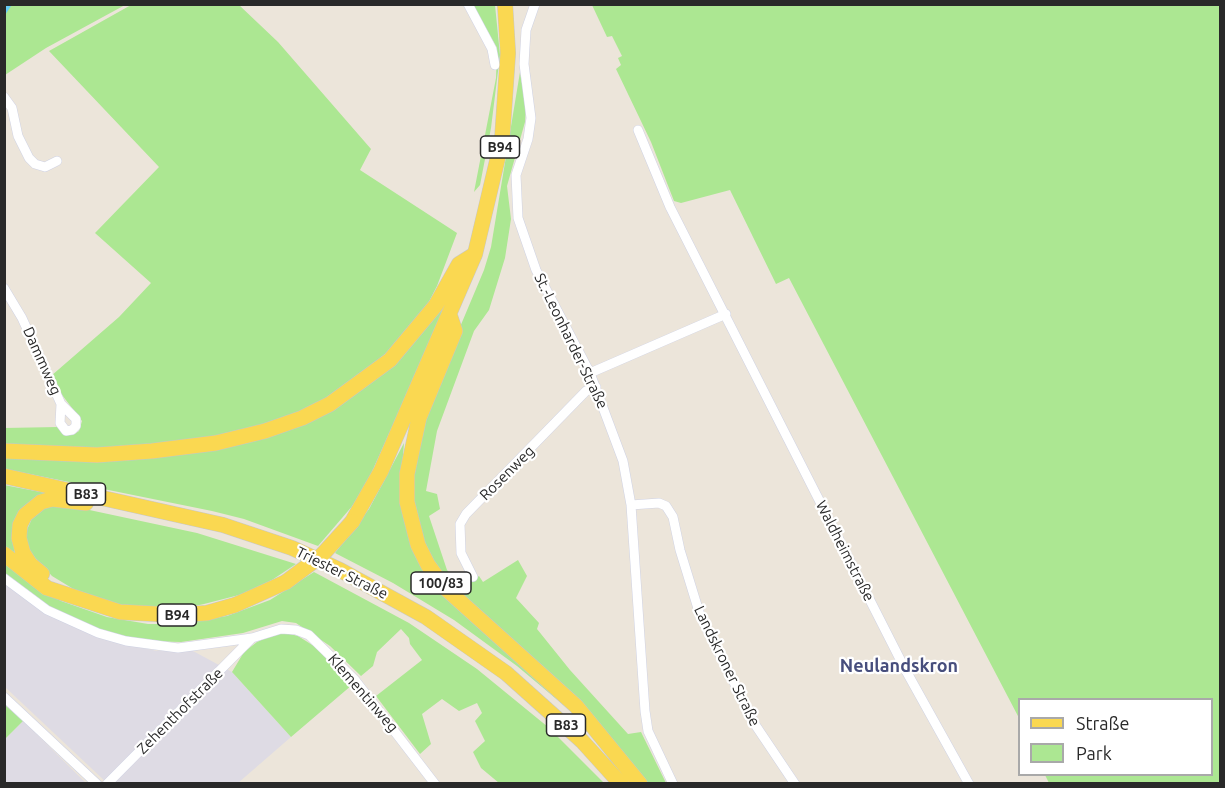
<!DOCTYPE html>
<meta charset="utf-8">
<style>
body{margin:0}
#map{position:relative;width:1225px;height:788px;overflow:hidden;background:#ece5da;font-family:Ubuntu,sans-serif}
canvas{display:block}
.frame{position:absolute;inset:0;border:6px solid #292929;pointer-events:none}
.legend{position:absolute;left:1018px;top:698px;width:195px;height:78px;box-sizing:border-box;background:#fff;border:2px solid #a9a9a9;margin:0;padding:8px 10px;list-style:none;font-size:18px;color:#292929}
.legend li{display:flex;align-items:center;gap:12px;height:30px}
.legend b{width:30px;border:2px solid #a9a9a9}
</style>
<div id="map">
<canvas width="1225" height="788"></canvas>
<div class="frame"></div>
<ul class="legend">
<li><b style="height:8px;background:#fad851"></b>Straße</li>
<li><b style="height:16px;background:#ace792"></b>Park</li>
</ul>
</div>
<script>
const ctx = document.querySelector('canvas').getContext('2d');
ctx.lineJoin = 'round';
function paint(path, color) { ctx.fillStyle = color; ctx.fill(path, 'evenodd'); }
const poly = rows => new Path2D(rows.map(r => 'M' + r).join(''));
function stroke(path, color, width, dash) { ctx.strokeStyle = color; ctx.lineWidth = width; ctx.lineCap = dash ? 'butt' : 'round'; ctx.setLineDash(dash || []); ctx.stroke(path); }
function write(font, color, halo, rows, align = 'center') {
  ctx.font = font + ' Ubuntu,sans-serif'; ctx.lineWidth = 4.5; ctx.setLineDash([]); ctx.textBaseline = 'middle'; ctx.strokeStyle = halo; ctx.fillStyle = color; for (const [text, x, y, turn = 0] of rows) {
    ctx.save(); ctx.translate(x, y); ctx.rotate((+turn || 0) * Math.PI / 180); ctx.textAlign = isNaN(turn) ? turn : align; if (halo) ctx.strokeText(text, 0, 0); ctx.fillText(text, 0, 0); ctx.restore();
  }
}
const industrial = poly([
 [4,581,26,600,48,614,103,639,157,651,193,651,232,672,291,737,238,783,107,783,5,687],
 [23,721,86,783,5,784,5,739]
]);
const green = poly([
 [5,4,125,4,125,5,46,48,5,75],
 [131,5,239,5,278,42,371,149,360,170,457,233,437,286,420,319,399,344,349,387,291,417,221,435,174,442,104,448,5,445,4,428,58,427,62,432,73,435,79,431,82,421,59,391,51,376,119,317,151,283,95,233,159,167,49,51],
 [473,5,495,5,500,55,491,128,480,185,474,192,496,78,497,48],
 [592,5,1220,5,1220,783,1049,783,1045,775,1212,774,1212,700,1020,700,1019,718,789,278,776,284,730,190,681,203,674,201,651,142,616,69,621,65,618,58,622,56,612,36,607,37],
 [520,72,526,107,525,122,507,186,511,219,505,258,489,310,474,331,437,431,426,491,437,494,440,509,429,516,447,570,462,588,479,576,483,582,518,560,527,576,516,598,539,623,537,629,570,670,628,734,641,732,666,783,648,783,627,757,456,592,433,562,418,527,414,509,412,468,436,384,484,270,491,247],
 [441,307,445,309,366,485,354,504,318,546,244,519,212,511,5,469,4,457,67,460,304,422],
 [404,443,402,469,417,554,573,713,517,666,454,620,393,583,335,553,369,509],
 [4,485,46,493,35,499,14,553,5,547],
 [66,505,197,533,296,564,272,580,243,594,204,604,185,608,127,606,101,600,80,593,52,576,28,550,26,532,33,516,47,507],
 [4,561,35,585,61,601,107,617,148,624,177,624,227,616,270,600,314,572,409,623,477,669,548,727,604,783,499,783,481,768,473,752,485,741,475,721,482,713,477,703,459,711,442,699,422,714,431,744,420,754,376,696,422,660,410,644,409,638,401,629,377,652,373,666,361,676,330,646,296,623,282,621,243,633,181,642,146,641,99,630,57,612,5,573],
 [286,633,298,636,317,648,352,685,291,737,232,672,244,652,257,642,274,634],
 [4,704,23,721,5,739,4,739]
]);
const stream = poly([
 [4,13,10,4]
]);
const street = poly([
 [468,4,492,49,495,65],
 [535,4,526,30,524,64,531,118,528,139,516,175,518,218,536,270,590,373,623,461,631,505,645,711,648,731,673,784],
 [4,97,12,108,18,136,29,158,35,164,45,167,57,161],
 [638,130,670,207,905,669,969,784],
 [4,288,22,318,61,404,76,419,76,426,72,430,66,431,60,423,61,404],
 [590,373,726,314],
 [631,505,659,503,666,506,673,517,680,550,700,615,756,726,795,784],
 [473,577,461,553,460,524,466,514,586,391,596,387],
 [4,578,47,610,98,633,126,641,178,648,252,638,281,629,296,630,309,635,355,680,435,784],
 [4,697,97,784],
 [107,784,252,638]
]);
const primary = poly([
 [450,316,455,331,419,418,407,474,407,502,418,545,428,565,444,587,576,706,640,784],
 [4,451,97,455,152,451,216,443,265,431,302,418,330,404,390,360,436,305,459,264,475,254],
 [4,476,223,525,292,548,340,570,426,617,506,673,582,741,621,784],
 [352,522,381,471,475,254,502,140,508,53,505,4],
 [4,554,47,588,120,612,176,615,207,613,235,605,286,582],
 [42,574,30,564,23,553,19,538,20,525,25,515,41,502,52,499,86,503]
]);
const primaryBridge = poly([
 [286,582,322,555,352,522]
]);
const shields = [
 [500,147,39],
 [86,494,39],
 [441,583,60],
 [177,615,39],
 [566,725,39]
];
const shieldNames = [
 ["B94",500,147],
 ["B83",86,494],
 ["100/83",441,583],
 ["B94",177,615],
 ["B83",566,725]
];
const streetNames = [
 ["St.-Leonharder-Straße",571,341,64],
 ["Dammweg",42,361,66],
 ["Rosenweg",507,473,-45],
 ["Waldheimstraße",845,551,63],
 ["Triester Straße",342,573,26],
 ["Landskroner Straße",727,666,64],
 ["Klementinweg",363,693,49],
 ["Zehenthofstraße",180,711,-45]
];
const quarterNames = [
 ["Neulandskron",899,666]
];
paint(industrial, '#dedbe4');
paint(green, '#ace792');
stroke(stream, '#65cbf6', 4);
stroke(street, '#cfd2e3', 10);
stroke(primary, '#c7c7c7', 16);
stroke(street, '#fff', 9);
stroke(primary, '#fad851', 15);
stroke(primaryBridge, '#c7c7c7', 16, []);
stroke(primaryBridge, '#fad851', 15);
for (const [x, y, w] of shields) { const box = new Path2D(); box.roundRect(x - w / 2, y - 11, w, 22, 4.5); ctx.fillStyle = '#fff'; ctx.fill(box); stroke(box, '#292929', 1.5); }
write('bold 14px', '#292929', null, shieldNames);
write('15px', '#292929', '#fff', streetNames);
write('bold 18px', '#474e7d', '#fff', quarterNames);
</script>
